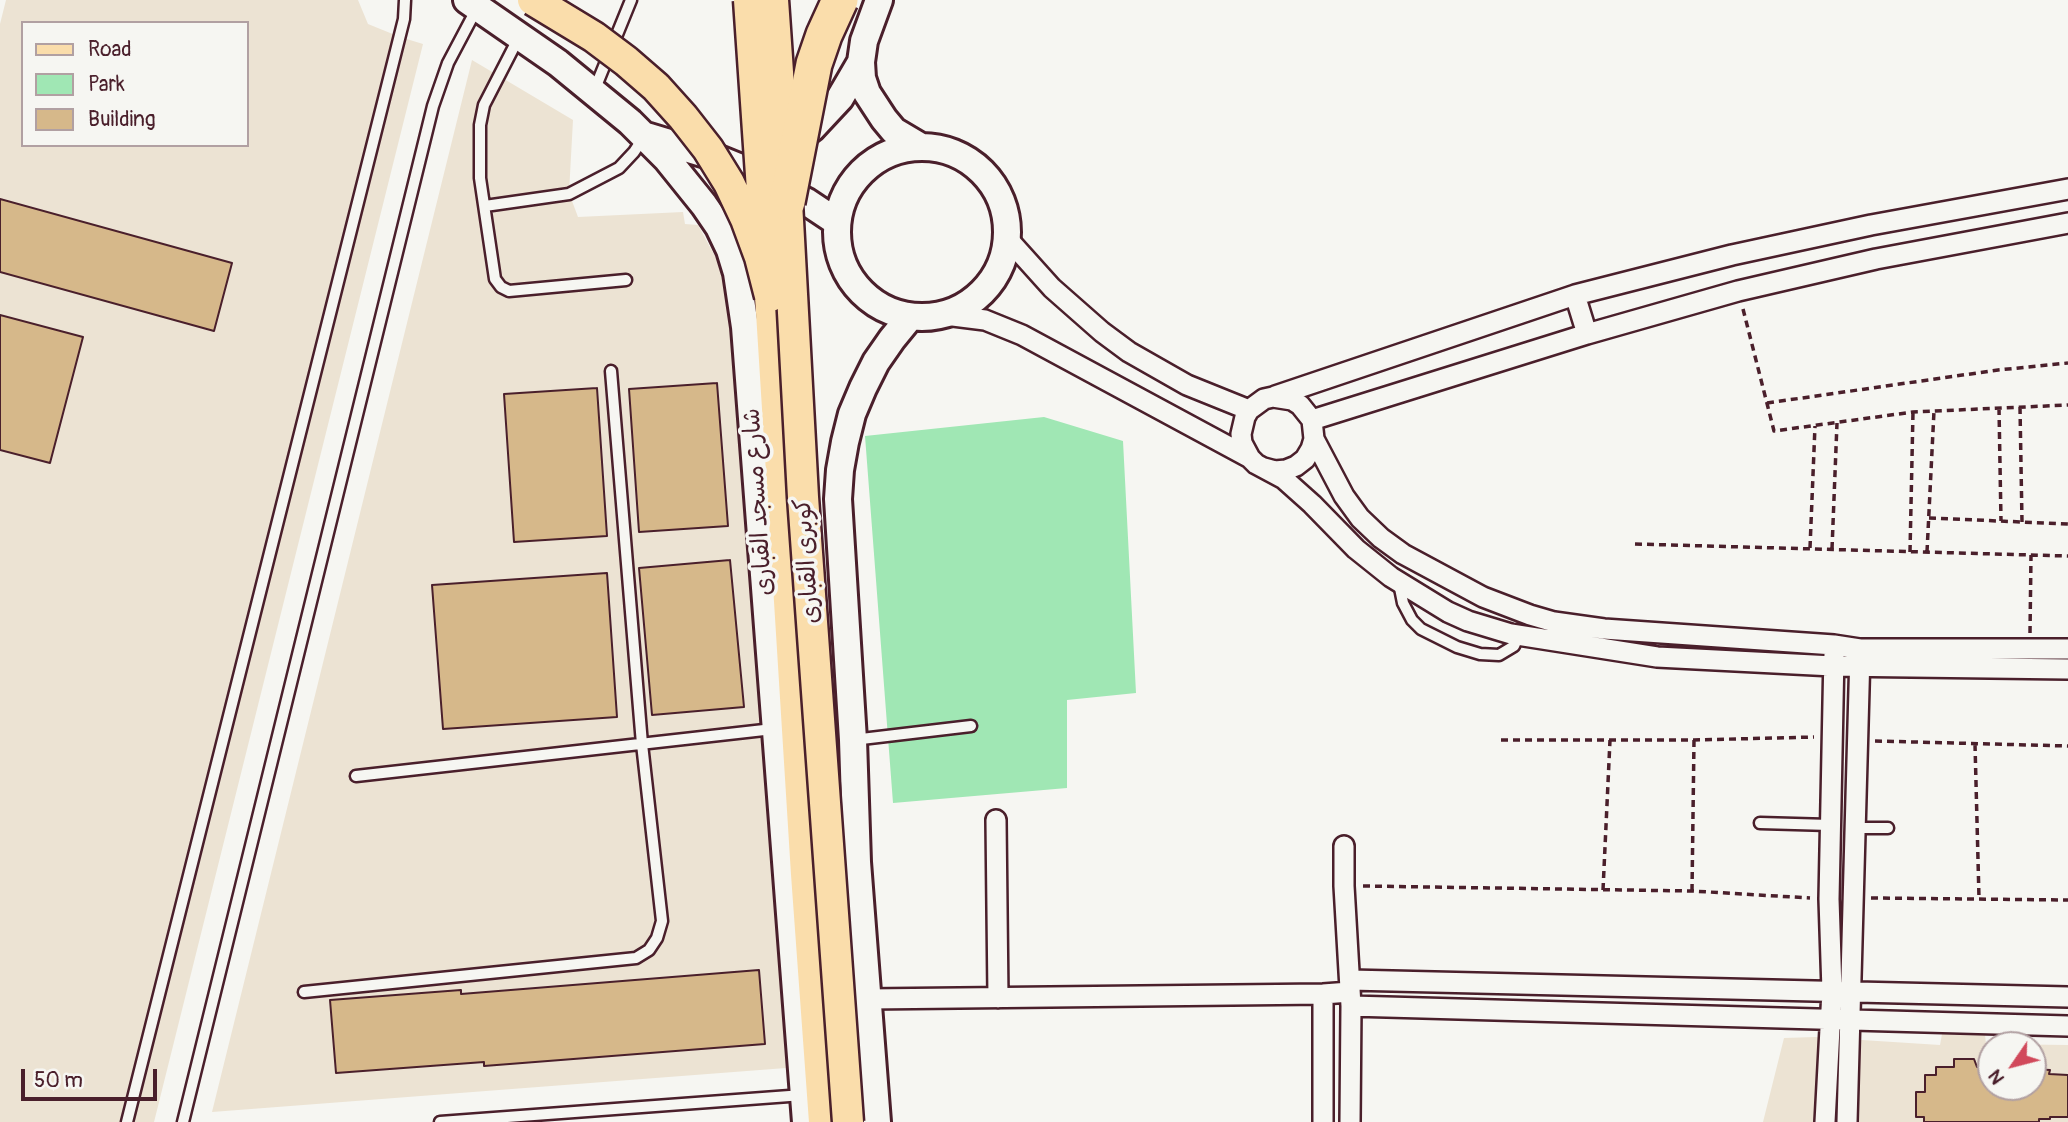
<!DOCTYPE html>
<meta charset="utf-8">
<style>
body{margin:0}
#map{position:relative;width:2068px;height:1122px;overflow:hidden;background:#f6f6f2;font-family:Pangolin,sans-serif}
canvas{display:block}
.legend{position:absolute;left:21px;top:21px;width:228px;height:126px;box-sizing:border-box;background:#f6f6f2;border:2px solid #b1a0a2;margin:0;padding:9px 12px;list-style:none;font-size:21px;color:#4a1f2b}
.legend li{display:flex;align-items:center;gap:14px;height:35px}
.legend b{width:35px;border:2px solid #b1a0a2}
.north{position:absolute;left:1977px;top:1031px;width:70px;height:70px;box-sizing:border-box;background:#f6f6f2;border:2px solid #b1a0a2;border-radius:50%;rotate:235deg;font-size:19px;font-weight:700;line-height:28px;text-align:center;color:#4a1f2b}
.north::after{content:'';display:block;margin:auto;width:24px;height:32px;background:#d1495b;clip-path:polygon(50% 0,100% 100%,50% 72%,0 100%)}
.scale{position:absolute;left:21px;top:1069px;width:136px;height:32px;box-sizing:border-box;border:4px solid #4a1f2b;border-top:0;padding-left:9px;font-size:21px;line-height:24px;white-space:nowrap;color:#4a1f2b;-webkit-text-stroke:5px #f6f6f2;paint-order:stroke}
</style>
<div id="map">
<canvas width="2068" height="1122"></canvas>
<ul class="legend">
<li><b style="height:9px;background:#faddab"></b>Road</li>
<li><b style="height:19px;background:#a0e7b4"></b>Park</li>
<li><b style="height:19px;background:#d6b88a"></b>Building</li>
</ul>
<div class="north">N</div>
<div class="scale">50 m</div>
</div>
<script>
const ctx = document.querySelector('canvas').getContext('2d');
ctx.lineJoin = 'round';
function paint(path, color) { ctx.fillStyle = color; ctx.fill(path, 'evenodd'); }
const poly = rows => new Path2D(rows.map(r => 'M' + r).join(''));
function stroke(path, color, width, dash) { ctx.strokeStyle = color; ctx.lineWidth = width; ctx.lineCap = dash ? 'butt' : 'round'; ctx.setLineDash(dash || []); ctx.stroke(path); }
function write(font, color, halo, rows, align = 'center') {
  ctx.font = font + ' Pangolin,"Playpen Sans Arabic",sans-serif'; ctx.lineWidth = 7; ctx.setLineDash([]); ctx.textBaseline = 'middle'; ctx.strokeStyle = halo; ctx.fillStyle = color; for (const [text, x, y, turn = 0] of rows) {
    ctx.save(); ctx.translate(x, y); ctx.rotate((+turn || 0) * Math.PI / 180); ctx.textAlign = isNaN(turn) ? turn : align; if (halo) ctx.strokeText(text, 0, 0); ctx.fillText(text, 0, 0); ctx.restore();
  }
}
const built = poly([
 [6,0,358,0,368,24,400,37,423,44,154,1122,0,1122,0,24],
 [23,23,247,23,247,145,23,145],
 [472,60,573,120,569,193,578,217,683,212,685,224,698,225,722,269,728,285,731,302,786,1068,212,1112],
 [1942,1034,1985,1035,1986,1044,2068,1045,2068,1122,1763,1122,1784,1038,1815,1037,1940,1045],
 [1991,1045,2033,1045,2033,1087,1991,1087]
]);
const green = poly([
 [1044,417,1123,441,1136,693,1067,700,1067,788,893,803,865,436]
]);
const building = poly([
 [0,199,232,263,214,331,0,272,0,199],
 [0,315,83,337,50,463,0,450,0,315],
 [717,383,728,526,639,532,629,389,717,383],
 [597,388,607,536,514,542,504,394,597,388],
 [730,560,744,707,652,715,639,568,730,560],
 [607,573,617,717,443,729,432,585,607,573],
 [759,970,765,1044,484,1066,484,1062,336,1073,330,1000,461,990,461,994,759,970],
 [1954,1059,1974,1059,1977,1067,1991,1067,1991,1087,2033,1087,2033,1069,2050,1070,2049,1074,2068,1075,2068,1117,2050,1117,2050,1119,2039,1119,2039,1122,1924,1122,1924,1117,1916,1117,1916,1092,1925,1092,1925,1075,1936,1075,1936,1067,1954,1067,1954,1059]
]);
const path = poly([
 [1743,309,1774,431,1913,412,2068,405],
 [1767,403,1998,370,2068,363],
 [2020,407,2022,522],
 [1999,408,2001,521],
 [1929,518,2068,524],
 [1635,544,2068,556],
 [1810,548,1815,426],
 [1832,549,1837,423],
 [1910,552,1913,412],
 [1927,552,1934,411],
 [2030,633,2031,555],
 [1501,740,1694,740,1814,737],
 [1875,741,2068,746],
 [1975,744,1979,898],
 [1363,886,1692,891,1810,898],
 [1603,890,1610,740],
 [1692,891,1694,740],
 [1871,898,2068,900]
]);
const lane = poly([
 [518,39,484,105,480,125,480,178,495,279,501,287,509,291,626,280],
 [594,91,631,0],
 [485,206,569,194,619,168,634,152,644,137],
 [1399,583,1403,603,1412,620,1421,629,1457,647,1480,654,1499,655,1514,646,1519,635],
 [853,740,971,726],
 [356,776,773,729],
 [1760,823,1830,825],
 [1856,828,1888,828],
 [304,992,636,958,649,950,657,938,662,921,642,744,611,371],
 [127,1122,404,19,405,0],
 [183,1122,433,106,448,63,476,10],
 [440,1122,803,1095]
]);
const street = poly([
 [1007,238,1052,288,1102,332,1129,352,1187,385,1249,410],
 [1575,295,1587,334],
 [945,315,985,320,1022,335,1250,458],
 [1275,396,1575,295,1732,255,1871,225,2068,189],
 [1312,420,1587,334,1738,291,1876,259,2068,223],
 [1314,439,1344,496,1360,518,1381,538,1403,554,1483,597,1530,615,1554,622,1604,629,1834,645,1860,649,2068,649],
 [1264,468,1275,471,1286,470,1296,466,1305,459,1311,449,1314,439,1312,420,1300,405,1292,400,1273,397,1264,399,1249,410,1245,417,1241,434,1242,443,1250,458,1256,464,1284,479,1312,504,1356,549,1391,577,1448,612,1468,621,1511,634,1657,657,1833,666,2068,669],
 [996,820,998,998],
 [1344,846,1344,886,1351,1006,1350,1122],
 [1350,980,2068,997],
 [1323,994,1323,1122],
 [868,999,1323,994,1350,992],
 [1351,1006,2068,1026],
 [1825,1122,1832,991,1829,899,1834,654],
 [1847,1122,1860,653]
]);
const secondary = poly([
 [467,0,558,63,630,122,667,159,704,205,719,227,730,250,737,273,745,327,806,1122],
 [879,0,864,41,861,62,862,78,867,93,884,119,894,131,921,147],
 [646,136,709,155,741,168,807,202,837,222],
 [795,141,812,128,840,98,861,62],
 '837 232a85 85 0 1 1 170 0a85 85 0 1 1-170 0Z',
 [877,1122,857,862,853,740,838,499,840,470,845,442,852,414,863,388,876,362,892,339,910,317]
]);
const primary = poly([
 [770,296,806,874,824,1122]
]);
const primaryBridge = poly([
 [533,0,594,37,626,61,656,87,683,117,708,149,729,183,746,219,760,257,770,296],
 [749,0,766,248],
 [773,0,787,202,803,497,848,1122]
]);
const highwayBridge = poly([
 [787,202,814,64,824,35,840,0]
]);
const streetNames = [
 ["شارع مسجد القبارى",759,502,-94],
 ["كوبرى القبارى",808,561,-94]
];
paint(built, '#ece3d3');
paint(green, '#a0e7b4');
paint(building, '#d6b88a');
stroke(building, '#4a1f2b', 2);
stroke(lane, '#4a1f2b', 15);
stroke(street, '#4a1f2b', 24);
stroke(secondary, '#4a1f2b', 32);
stroke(primary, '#4a1f2b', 35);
stroke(path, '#4a1f2b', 3.5, [7, 5]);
stroke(lane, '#f6f6f2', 10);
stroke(street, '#f6f6f2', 19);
stroke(secondary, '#f6f6f2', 26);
stroke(primary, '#faddab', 30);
stroke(primaryBridge, '#4a1f2b', 35, []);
stroke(highwayBridge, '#4a1f2b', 40, []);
stroke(primaryBridge, '#faddab', 30);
stroke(highwayBridge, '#faddab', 35);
write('24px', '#4a1f2b', '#f6f6f2', streetNames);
</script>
